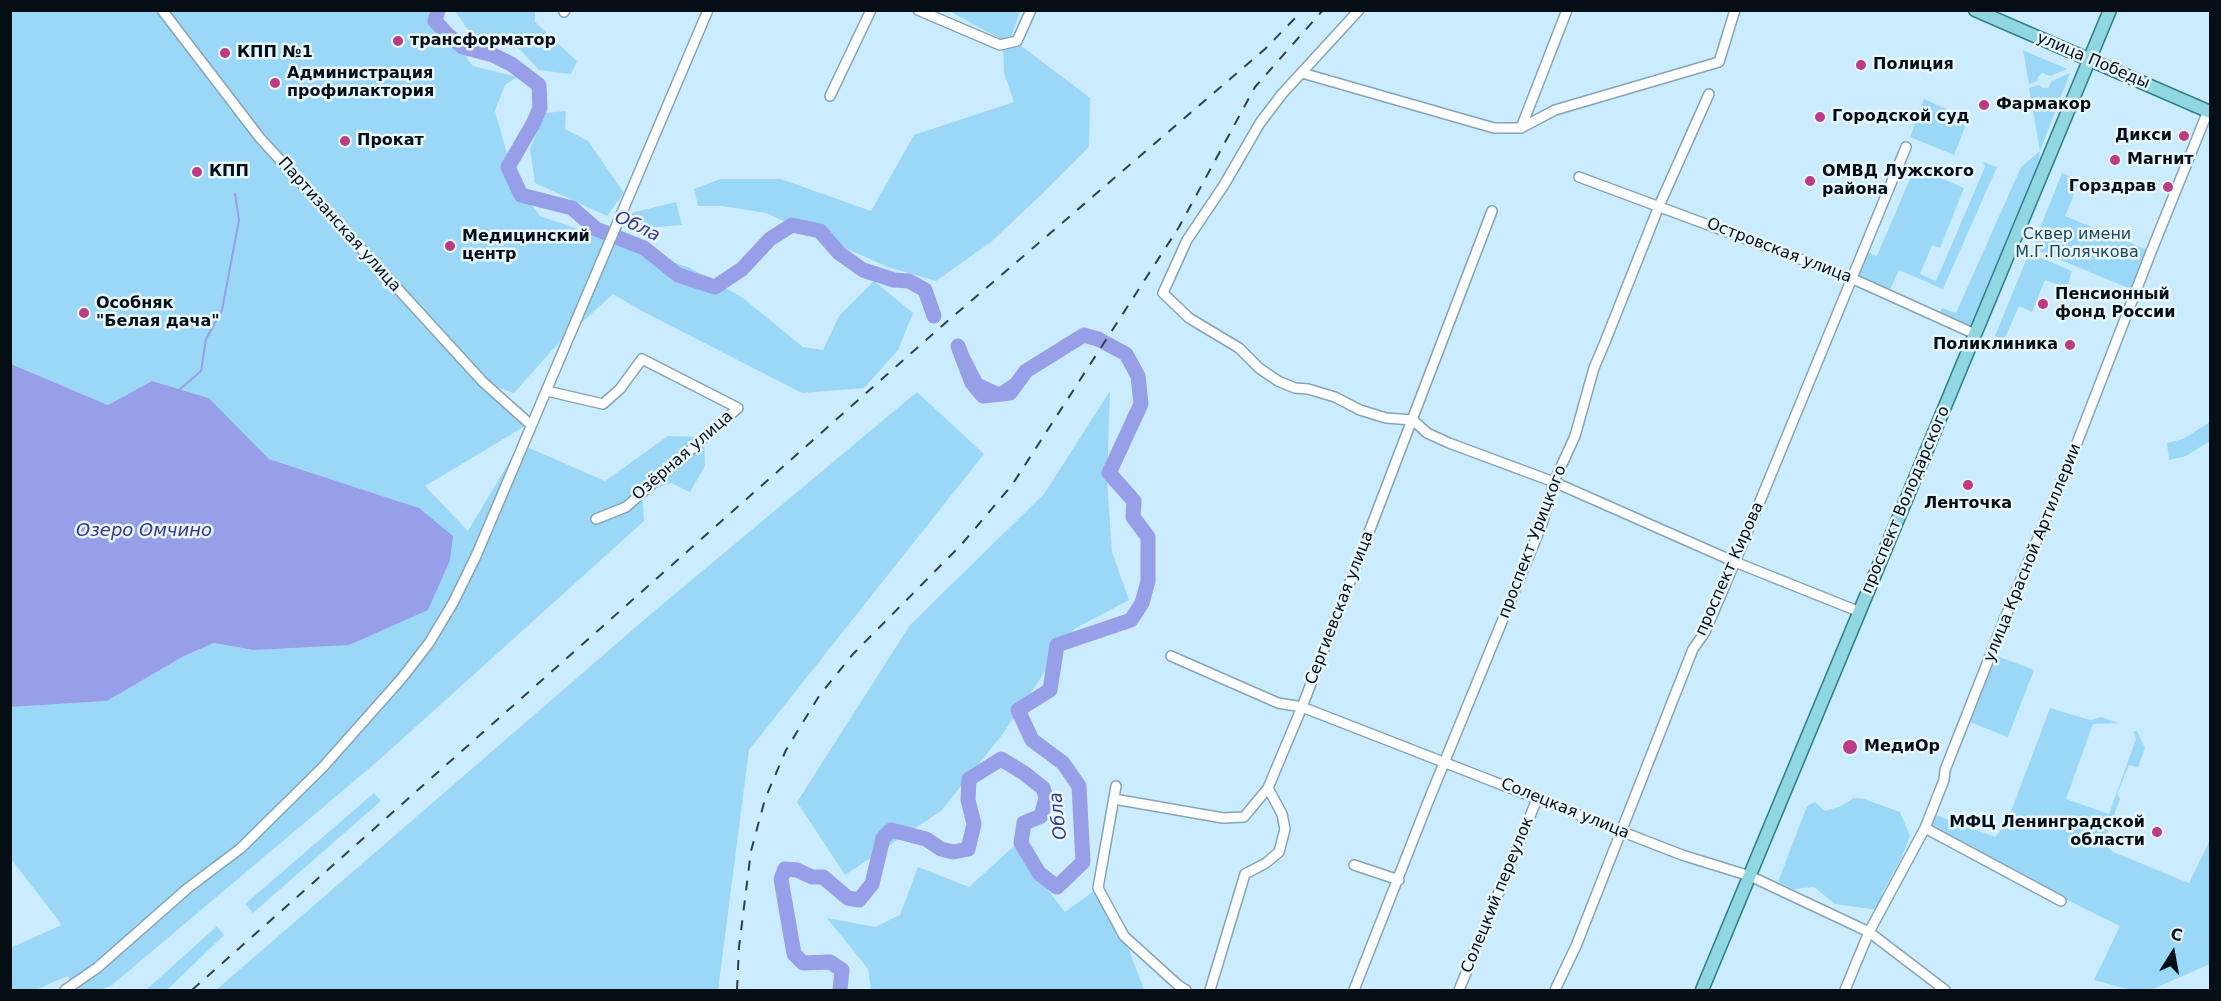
<!DOCTYPE html>
<meta charset="utf-8">
<style>
body{margin:0}
#map{position:relative;width:2221px;height:1001px;overflow:hidden;background:#cbecfe;font-family:"DejaVu Sans",sans-serif}
canvas{display:block}
.frame{position:absolute;inset:0;border:12px solid #040e14;pointer-events:none}
.north{position:absolute;left:2143px;top:923px;width:60px;height:60px;-webkit-text-stroke:4px #e8f6fd;paint-order:stroke;rotate:11deg;font-size:16px;font-weight:700;line-height:24px;text-align:center;color:#040e14}
.north::after{content:'';display:block;margin:auto;width:21px;height:27px;background:#040e14;clip-path:polygon(50% 0,100% 100%,50% 72%,0 100%)}
</style>
<div id="map">
<canvas width="2221" height="1001"></canvas>
<div class="frame"></div>
<div class="north">С</div>
</div>
<script>
const ctx = document.querySelector('canvas').getContext('2d');
ctx.lineJoin = 'round';
function paint(path, color) { ctx.fillStyle = color; ctx.fill(path, 'evenodd'); }
const poly = rows => new Path2D(rows.map(r => 'M' + r).join(''));
function stroke(path, color, width, dash) { ctx.strokeStyle = color; ctx.lineWidth = width; ctx.lineCap = dash ? 'butt' : 'round'; ctx.setLineDash(dash || []); ctx.stroke(path); }
function write(font, color, halo, rows, align = 'center') {
  ctx.font = font + ' "DejaVu Sans",sans-serif'; ctx.lineWidth = 5; ctx.setLineDash([]); ctx.textBaseline = 'middle'; ctx.strokeStyle = halo; ctx.fillStyle = color; for (const [text, x, y, turn = 0] of rows) {
    ctx.save(); ctx.translate(x, y); ctx.rotate((+turn || 0) * Math.PI / 180); ctx.textAlign = isNaN(turn) ? turn : align; if (halo) ctx.strokeText(text, 0, 0); ctx.fillText(text, 0, 0); ctx.restore();
  }
}
const green = poly([
 [11,11,426,11,445,29,473,66,517,77,505,85,495,111,515,182,540,216,690,268,743,298,803,347,823,350,839,316,874,281,913,313,898,350,864,388,802,393,640,310,613,294,555,347,514,393,485,383,525,426,425,486,468,531,520,444,605,481,668,436,704,437,705,466,690,492,671,483,642,493,644,521,378,761,112,985,101,990,80,990,67,976,36,990,11,990,10,948,62,925,11,859,11,707,107,701,184,656,214,643,253,650,419,508,269,459,209,398,152,381,108,405,11,364],
 [455,11,535,11,535,22,577,61,571,74,539,70,514,43,471,34],
 [952,11,1020,11,1011,38,1090,98,1089,147,1040,196,991,242,936,281,888,267,766,213,722,206,698,206,694,189,720,179,781,179,871,211,914,135,1014,102,1004,73,1003,40,951,12],
 [2023,50,2067,69,2050,76,2042,73,2038,77,2037,81,2029,84],
 [2070,73,2040,151,2039,161,1970,327,1939,314,1942,308,1956,313,2021,167,2040,151,2029,88,2039,85,2043,88,2048,88,2052,81],
 [1924,99,1968,119,1954,155,1910,137],
 [566,111,565,129,588,141,624,193,607,216,535,183,530,149,545,113],
 [1983,162,1997,167,1943,289,1899,270,1889,292,1852,276,1862,250,1877,256,1915,167,1964,188,1940,248,1932,245,1920,274,1936,281,1985,167],
 [2062,173,2080,180,2065,216,2148,250,2133,290,2032,248],
 [676,202,682,225,633,229,631,213],
 [2029,253,2072,271,2067,288,2045,280,2032,312,2019,306,2004,340,1995,336],
 [1110,391,1107,480,1112,552,1129,600,1074,629,1002,735,941,811,845,875,797,802,910,625,1044,494],
 [917,392,984,454,749,750,718,990,216,990,652,613],
 [2210,422,2210,441,2186,456,2169,460,2167,443,2183,439],
 [1992,654,2034,670,2008,737,1965,720],
 [2050,708,2090,720,2101,717,2119,723,2093,724,2066,799,2109,814,2136,739,2133,731,2137,731,2145,748,2138,767,2129,765,2117,794,2120,799,2108,831,2100,840,2113,852,2189,883,2210,840,2210,964,2151,990,2131,990,2094,980,2120,926,2063,898,1929,827,1933,814,1995,837,2007,822],
 [374,793,381,801,253,913,245,904],
 [1854,798,1864,799,1900,812,1910,836,1901,859,1882,893,1878,910,1835,904,1814,887,1793,889,1778,882,1807,806,1815,802,1825,811,1841,806],
 [1014,846,1065,912,1098,888,1124,936,1144,990,871,990,868,969,827,918,875,927,900,915,918,867,969,887],
 [217,926,224,935,167,990,146,990]
]);
const water = poly([
 [1084,327,1084,335,1026,371,1010,393,983,396,972,383,958,346,962,346,971,358,982,379,999,387,1050,352,1062,340],
 [11,364,108,405,152,381,209,398,269,459,419,508,453,536,450,560,428,610,349,645,253,650,214,643,184,656,107,701,11,707]
]);
const stream = poly([
 [178,391,201,371,206,339,222,310,239,220,235,194]
]);
const river = poly([
 [438,10,435,21,449,36,463,47,493,55,511,64,539,85,540,108,533,124,508,167,521,195,572,208,596,229,644,248,678,275,715,287,742,269,770,239,792,225,820,231,839,253,863,270,894,280,909,281,925,290,934,316],
 [840,990,842,970,830,962,803,963,794,954,781,879,785,869,797,870,812,877,823,877,848,898,859,900,872,884,883,838,891,830,926,839,941,849,953,852,968,849,974,824,968,800,969,779,1001,759,1024,773,1043,788,1046,798,1041,816,1024,823,1021,843,1039,873,1057,887,1083,862,1079,786,1063,763,1032,740,1018,710,1050,690,1057,645,1131,620,1142,603,1148,581,1148,537,1133,517,1134,501,1109,473,1141,404,1138,376,1126,354,1098,339,1084,335,1026,371,1010,393,983,396,972,383,958,346]
]);
const minor = poly([
 [162,10,260,138,483,382,531,425],
 [918,10,1000,45,1017,41,1031,10],
 [1359,10,1282,94,1260,123,1224,185,1187,240,1163,293,1189,318,1239,348,1259,368,1278,381,1295,388,1308,389,1335,397,1360,410,1386,418,1413,420,1427,433,1449,443,1554,482,1735,562,1860,612],
 [564,12,565,10],
 [1302,73,1494,128,1521,128,1555,110,1719,62,1735,10],
 [830,96,871,10],
 [1521,128,1567,10],
 [1579,177,1851,278,1975,334],
 [547,391,603,404,620,389,642,359,738,408,626,507,596,519],
 [1171,656,1278,703,1302,707,1682,855,1750,876,1869,932,1945,990],
 [1116,786,1098,888,1124,936,1178,985,1186,990],
 [1114,799,1223,818,1244,817,1268,788],
 [1925,828,2061,901],
 [1354,865,1399,880],
 [65,990,97,968,188,888,241,848,323,767,402,678,429,643,453,603,476,556,708,10],
 [1210,990,1245,874,1266,863,1279,852,1285,829,1282,814,1268,788,1302,707,1492,211],
 [1354,990,1428,802,1542,524,1554,482,1575,436,1594,368,1605,342,1659,206,1709,94],
 [1459,990,1537,799],
 [1555,990,1576,946,1693,649,1705,632,1735,562,1906,147],
 [1845,990,1869,932,1925,828,1944,780,1945,770,2005,618,2075,448,2151,252,2208,111]
]);
const major = poly([
 [1975,10,2210,112],
 [1702,990,2110,10]
]);
const rail = poly([
 [192,990,943,325,1265,49,1303,10],
 [737,990,739,947,751,851,765,799,786,750,819,696,853,654,961,545,1012,485,1179,227,1255,87,1323,10]
]);
const markers = [
 [398,41,6,"#bc3b86"],
 [225,53,6,"#bc3b86"],
 [1861,65,6,"#bc3b86"],
 [275,83,6,"#bc3b86"],
 [1984,105,6,"#bc3b86"],
 [1820,117,6,"#bc3b86"],
 [2184,136,6,"#bc3b86"],
 [345,141,6,"#bc3b86"],
 [2115,160,6,"#bc3b86"],
 [197,172,6,"#bc3b86"],
 [1810,181,6,"#bc3b86"],
 [2168,187,6,"#bc3b86"],
 [450,246,6,"#bc3b86"],
 [2043,304,6,"#bc3b86"],
 [84,313,6,"#bc3b86"],
 [2070,345,6,"#bc3b86"],
 [1968,485,6,"#bc3b86"],
 [1850,747,8,"#bc3b86"],
 [2157,832,6,"#bc3b86"]
];
const poiNames = [
 ["трансформатор",410,41],
 ["КПП №1",237,53],
 ["Полиция",1873,65],
 ["Администрация",287,74],
 ["профилактория",287,92],
 ["Фармакор",1996,105],
 ["Городской суд",1832,117],
 ["Дикси",2172,136,"right"],
 ["Прокат",357,141],
 ["Магнит",2127,160],
 ["КПП",209,172],
 ["ОМВД Лужского",1822,172],
 ["района",1822,190],
 ["Горздрав",2156,187,"right"],
 ["Медицинский",462,237],
 ["центр",462,255],
 ["Пенсионный",2055,295],
 ["фонд России",2055,313],
 ["Особняк",96,304],
 ["\"Белая дача\"",96,322],
 ["Поликлиника",2058,345,"right"],
 ["Ленточка",1968,504,"center"],
 ["МедиОр",1864,747],
 ["МФЦ Ленинградской",2145,823,"right"],
 ["области",2145,841,"right"]
];
const streetNames = [
 ["улица Победы",2093,61,23],
 ["Партизанская улица",339,225,48],
 ["Островская улица",1779,251,21],
 ["Озёрная улица",683,456,-41],
 ["проспект Володарского",1906,500,-67],
 ["проспект Урицкого",1533,542,-69],
 ["улица Красной Артиллерии",2033,553,-68],
 ["проспект Кирова",1730,569,-66],
 ["Сергиевская улица",1340,608,-69],
 ["Солецкая улица",1565,809,22],
 ["Солецкий переулок",1498,895,-68]
];
const parkNames = [
 ["Сквер имени",2077,235],
 ["М.Г.Полячкова",2077,253]
];
const waterNames = [
 ["Обла",637,227,26],
 ["Озеро Омчино",144,531],
 ["Обла",1059,816,-96]
];
paint(green, '#9bd8f8');
paint(water, '#979fe8');
stroke(stream, '#979fe8', 2);
stroke(river, '#979fe8', 15);
stroke(minor, '#85a4b5', 12);
stroke(major, '#30808c', 15);
stroke(minor, '#fff', 9);
stroke(major, '#91d7e1', 12);
stroke(rail, '#303f48', 2, [10, 10]);
for (const [x, y, r, color] of markers) { const dot = new Path2D(); dot.arc(x, y, r, 0, 2 * Math.PI); ctx.fillStyle = color; ctx.fill(dot); stroke(dot, '#e8f6fd', 2); }
write('bold 16px', '#040e14', '#e8f6fd', poiNames, 'left');
write('16px', '#040e14', '#e8f6fd', streetNames);
write('16px', '#20475a', '#e8f6fd', parkNames);
write('italic 18px', '#38378b', '#e8f6fd', waterNames);
</script>
